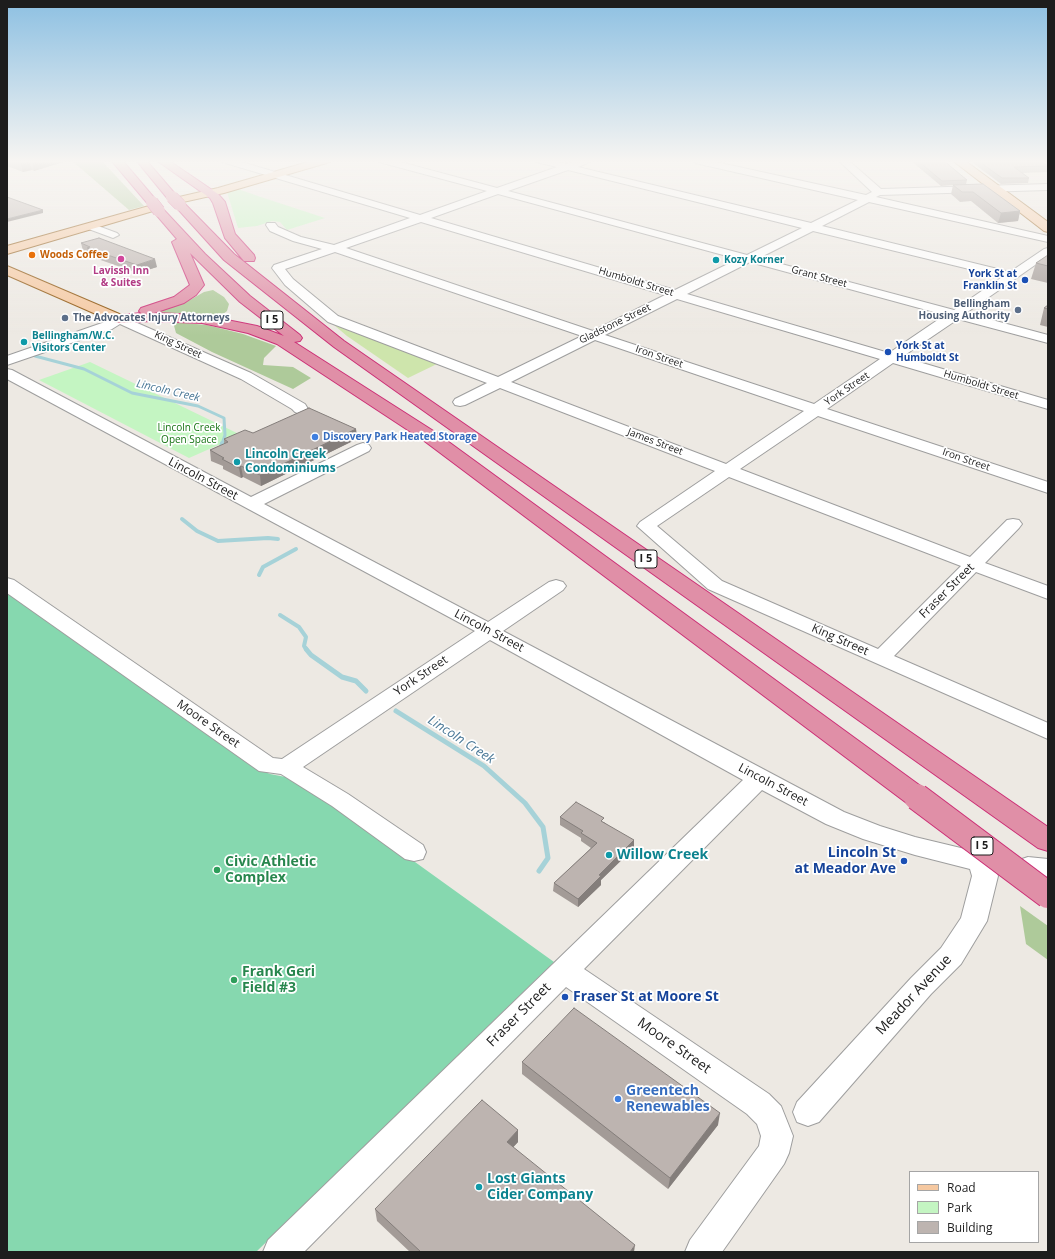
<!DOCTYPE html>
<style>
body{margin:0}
#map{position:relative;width:1055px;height:1259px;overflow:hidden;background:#ede9e3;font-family:"Open Sans",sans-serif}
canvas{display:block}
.frame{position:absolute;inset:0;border:8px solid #1d1d1d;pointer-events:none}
.legend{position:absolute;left:909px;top:1171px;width:130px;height:72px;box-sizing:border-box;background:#fff;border:1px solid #a5a5a5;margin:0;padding:5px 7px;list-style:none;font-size:12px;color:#1d1d1d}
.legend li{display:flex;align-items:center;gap:8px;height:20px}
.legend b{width:20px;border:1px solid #a5a5a5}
</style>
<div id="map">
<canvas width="1055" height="1259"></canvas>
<div class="frame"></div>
<ul class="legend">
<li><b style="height:5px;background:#f5c8a0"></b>Road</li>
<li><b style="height:11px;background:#c4f5c2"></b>Park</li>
<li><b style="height:11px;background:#bdb4b0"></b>Building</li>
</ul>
</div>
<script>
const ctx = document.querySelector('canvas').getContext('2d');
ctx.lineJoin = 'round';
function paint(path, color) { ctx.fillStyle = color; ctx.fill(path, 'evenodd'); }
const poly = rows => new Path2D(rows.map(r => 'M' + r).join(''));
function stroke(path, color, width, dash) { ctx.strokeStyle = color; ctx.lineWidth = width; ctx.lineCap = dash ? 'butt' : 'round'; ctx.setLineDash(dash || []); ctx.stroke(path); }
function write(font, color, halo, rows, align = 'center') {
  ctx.font = font + ' "Open Sans",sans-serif'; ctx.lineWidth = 3.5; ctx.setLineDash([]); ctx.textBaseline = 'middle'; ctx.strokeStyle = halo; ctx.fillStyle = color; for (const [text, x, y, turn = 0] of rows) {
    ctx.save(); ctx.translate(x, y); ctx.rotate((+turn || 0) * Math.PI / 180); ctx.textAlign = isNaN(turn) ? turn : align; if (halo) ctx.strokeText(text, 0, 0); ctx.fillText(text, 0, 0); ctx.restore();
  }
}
const grass = poly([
 [328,320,439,363,408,378,347,336]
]);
const forest = poly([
 [71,160,101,160,144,206,129,210],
 [213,290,224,297,229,304,227,311,219,317,155,313,188,301,204,292],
 [173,322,207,325,243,334,276,346,264,358,263,365,293,367,311,378,293,389,212,352,176,333],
 [1020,906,1048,926,1048,960,1026,944]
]);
const park = poly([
 [238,189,261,197,325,218,287,230,280,222,272,221,257,226,238,228,227,192],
 [90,362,241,435,189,458,39,380]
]);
const pitch = poly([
 [7,592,253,767,270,774,301,780,554,962,256,1252,7,1252]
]);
const streamFar2 = poly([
 [35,356,84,369,132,393,198,406,224,418,225,435,222,444]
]);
const streamFar1 = poly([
 [221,447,222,443],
 [182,519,197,531,218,541,268,538,278,539],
 [259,575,263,567,296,549],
 [280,615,299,627,306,637,304,646,307,650]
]);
const stream = poly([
 [306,649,311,655,342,677,356,681,366,691],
 [396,711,484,766,525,803,543,827,548,858,539,871]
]);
const minor = poly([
 [220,160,235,160,420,215,487,191,379,162,377,160,393,160,497,188,557,167,536,162,534,160,550,160,567,164,578,160,592,160,590,162,578,167,811,223,858,200,695,163,690,160,707,160,866,195,872,192,838,160,848,160,881,189,1048,184,1048,190,880,195,876,197,1048,236,1048,242,869,202,822,226,1010,272,1044,249,1048,248,1048,256,966,313,1048,335,1048,343,958,319,902,357,1048,400,1048,409,893,363,827,409,1048,482,1048,493,818,416,740,469,970,557,1007,520,1013,519,1019,520,1022,524,1019,528,985,563,1048,586,1048,599,976,572,894,656,1048,723,1048,739,708,589,637,526,640,522,715,471,500,388,465,405,460,406,455,405,453,402,455,399,487,383,328,322,285,285,272,268,274,265,322,249,293,241,270,231,266,225,267,223,275,223,278,227,301,237,334,245,410,218,222,162,220,160],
 [568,170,802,228,747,255,508,191,568,170],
 [498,194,738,259,675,290,431,218,498,194],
 [421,222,665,295,593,331,346,248,421,222],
 [813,231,1002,277,954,310,759,258,813,231],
 [335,252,582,336,498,377,338,316,293,279,285,269,335,252],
 [750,262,945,315,889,353,687,294,750,262],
 [677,299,880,359,814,404,605,335,677,299],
 [595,340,804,411,726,464,511,382,595,340],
 [729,477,961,566,878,649,722,581,657,526,729,477],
 [90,223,117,233,119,235,113,238,86,228,85,226,90,223],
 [119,315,251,373,305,404,308,409,305,412,300,414,295,412,292,409,241,379,120,324,112,329,7,365,7,356,102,323,119,315],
 [7,369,12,370,251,497,357,445,363,443,369,445,371,448,369,451,264,504,488,622,549,582,556,580,563,582,566,586,563,590,503,631,844,812,880,826,915,837,990,855,998,876,987,921,961,964,931,994,819,1122,808,1126,797,1122,793,1112,797,1102,911,978,941,948,961,918,972,876,970,869,915,855,863,839,826,824,762,790,584,969,769,1094,781,1106,793,1136,789,1153,784,1164,722,1252,685,1252,690,1240,759,1146,761,1136,757,1124,747,1114,566,987,304,1252,263,1252,268,1240,743,780,490,640,303,767,348,794,423,845,426,852,423,859,414,861,405,859,332,806,281,774,259,771,7,593,7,578,14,580,273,758,282,759,475,631,7,379,7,369],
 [1028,857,1048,859,1048,879,1028,877,1019,874,1015,867,1019,860,1028,857]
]);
const major = poly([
 [315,160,331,160,330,162,224,193,183,202,179,201,177,199,179,197,218,188,315,160],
 [952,160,964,160,1048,222,1048,232,1044,231,952,160],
 [149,206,153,207,155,209,153,211,7,254,7,246,149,206],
 [7,266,124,316,126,319,124,322,119,323,114,322,7,275,7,266]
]);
const highway = poly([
 [111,160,122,160,156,200,158,202,156,204,148,204,111,160],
 [136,160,146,160,176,195,178,197,176,199,168,199,136,160],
 [156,160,168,160,218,194,225,202,235,234,254,255,255,258,254,261,244,261,225,238,213,203,210,198,156,160],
 [180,202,184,203,234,254,344,341,1048,827,1048,851,1038,848,334,347,224,260,176,207,174,205,176,203,180,202],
 [159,207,163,209,205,254,250,296,300,335,302,338,300,341,294,342,435,432,926,790,930,797,926,804,917,806,908,804,423,440,277,344,248,333,202,323,150,321,119,323,114,322,112,319,114,316,141,313,139,311,141,308,174,297,190,285,172,242,177,239,153,211,155,209,159,207],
 [190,253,240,302,284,336,257,326,202,315,154,313,184,303,196,295,204,285,190,253]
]);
const highwayBridgeFar1 = poly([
 [172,197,180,205],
 [152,202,159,211]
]);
const highwayBridge = poly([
 [917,797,1048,895]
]);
const wall = poly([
 [7,160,62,160,63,162,34,171,32,170,23,172,7,166],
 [910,160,943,160,967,180,966,184,1020,211,1018,221,998,223,971,201,960,202,951,194,953,185,941,186],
 [969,160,1039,160,1048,166,1048,168,1047,172,1022,173,1029,178,1028,183,1001,184],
 [81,243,157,267,138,273,89,256,88,254,83,251],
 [1048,255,1048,283,1031,279,1036,263],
 [1048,305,1048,327,1040,325,1044,308],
 [356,429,357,439,261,486,243,477,241,478,223,469,223,466,211,461,210,450,224,444,224,439,253,433],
 [560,817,604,822,634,848,601,880,601,885,578,907,553,891,554,883,591,848,581,841,581,838,560,825],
 [522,1062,718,1125,668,1189,522,1074],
 [518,1130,518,1142,513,1147,634,1252,410,1252,377,1221,375,1209]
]);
const shadedWall = poly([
 [20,160,29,160,32,170,23,172],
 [32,160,62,160,63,162,34,171],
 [43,210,43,213,7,222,7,219],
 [1020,211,1018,221,998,223,1001,213],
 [155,259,157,267,138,273,137,265],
 [356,429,357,439,261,486,260,475],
 [241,466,243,477,241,478,239,468],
 [634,840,634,848,601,880,601,885,578,907,578,899,599,875],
 [720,1113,718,1125,668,1189,670,1178],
 [518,1130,518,1142,507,1154,507,1142],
 [635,1245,634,1252,630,1252]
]);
const building = poly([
 [917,160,943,160,967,180,942,181,917,160],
 [977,160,1039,160,1048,166,1014,167,1029,178,1002,178,977,160],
 [983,184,1020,211,1001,213,973,192,962,192,953,185,983,184],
 [7,197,43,210,7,219,7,197],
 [99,238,155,259,137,265,87,248,90,247,81,243,99,238],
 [1048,255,1048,266,1036,263,1048,255],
 [1048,305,1048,309,1044,308,1048,305],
 [309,408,356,429,260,475,241,466,239,468,222,459,224,458,210,450,228,442,224,439,245,430,253,433,309,408],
 [576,802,604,818,601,821,634,840,599,875,601,876,578,899,554,883,597,843,581,833,583,831,560,817,576,802],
 [574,1008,720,1113,670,1178,522,1062,574,1008],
 [482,1100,518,1130,507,1142,635,1245,630,1252,421,1252,375,1209,482,1100]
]);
const markers = [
 [32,255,4,"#e8710a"],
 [121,259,4,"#d1479c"],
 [716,260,4,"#0f9aa8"],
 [1025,280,4,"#1a4fb4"],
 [1018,310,4,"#5c6f8a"],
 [65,318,4,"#5c6f8a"],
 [24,342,4,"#0f9aa8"],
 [888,352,4,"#1a4fb4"],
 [315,437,4,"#3f7fe0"],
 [237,462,4,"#0f9aa8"],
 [609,855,4,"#0f9aa8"],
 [904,861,4,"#1a4fb4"],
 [217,870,4,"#2e9e5b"],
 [234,980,4,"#2e9e5b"],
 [565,997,4,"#1a4fb4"],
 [618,1099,4,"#3f7fe0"],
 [479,1187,4,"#0f9aa8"]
];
const farFoodnames = [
 ["Woods Coffee",40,255]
];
const farCulturenames = [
 ["Kozy Korner",724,260],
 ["Bellingham/W.C.",32,336],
 ["Visitors Center",32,348]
];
const farHotelnames = [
 ["Lavissh Inn",121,271],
 ["& Suites",121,283]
];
const farTransitnames = [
 ["York St at",1017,274],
 ["Franklin St",1017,286],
 ["York St at",896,346,"left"],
 ["Humboldt St",896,358,"left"]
];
const farStreetnames = [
 ["Grant Street",819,277,15],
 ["Humboldt Street",636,282,17],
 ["Gladstone Street",615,324,-26],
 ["King Street",178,345,25],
 ["Iron Street",659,357,19],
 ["Humboldt Street",981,385,17],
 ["York Street",847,389,-34],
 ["James Street",655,442,21],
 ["Iron Street",966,460,19]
];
const farServicenames = [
 ["Bellingham",1010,304],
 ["Housing Authority",1010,316],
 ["The Advocates Injury Attorneys",73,318,"left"]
];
const farParknames = [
 ["Lincoln Creek",189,428],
 ["Open Space",189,440]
];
const farShopnames = [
 ["Discovery Park Heated Storage",323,437]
];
const shields = [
 [272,320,22],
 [646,559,22],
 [982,846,22]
];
const shieldNames = [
 ["I 5",272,320],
 ["I 5",646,559],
 ["I 5",982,846]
];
const farWaternames = [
 ["Lincoln Creek",168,391,13]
];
const cultureNames = [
 ["Lincoln Creek",245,455],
 ["Condominiums",245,469]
];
const streetNames = [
 ["Lincoln Street",203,479,28],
 ["Fraser Street",947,591,-45],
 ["Lincoln Street",489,631,28],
 ["King Street",840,640,24],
 ["York Street",421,676,-34],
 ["Moore Street",208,724,35],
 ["Lincoln Street",773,785,28]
];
const waterNames = [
 ["Lincoln Creek",461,740,33]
];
const nearTransitnames = [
 ["Lincoln St",896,853],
 ["at Meador Ave",896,869],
 ["Fraser St at Moore St",573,997,"left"]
];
const nearCulturenames = [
 ["Willow Creek",617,855],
 ["Lost Giants",487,1179],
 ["Cider Company",487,1195]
];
const nearLeisurenames = [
 ["Civic Athletic",225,862],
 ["Complex",225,878],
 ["Frank Geri",242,972],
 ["Field #3",242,988]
];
const nearStreetnames = [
 ["Meador Avenue",914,995,-47],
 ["Fraser Street",519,1015,-45],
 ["Moore Street",674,1046,35]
];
const nearShopnames = [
 ["Greentech",626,1091],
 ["Renewables",626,1107]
];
paint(grass, '#cee5ac');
paint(forest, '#aeca9a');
paint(park, '#c4f5c2');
paint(pitch, '#86d8af');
stroke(streamFar2, '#a6d2d8', 3);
stroke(streamFar1, '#a6d2d8', 4);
stroke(stream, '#a6d2d8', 5);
stroke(minor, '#9e9e9e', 2);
stroke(major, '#8c530a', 2);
stroke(highway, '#cc2f76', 2);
paint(minor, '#fff');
paint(major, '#f5c8a0');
paint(highway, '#e08fa7');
stroke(highwayBridgeFar1, '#cc2f76', 13, []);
stroke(highwayBridge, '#cc2f76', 28, []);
stroke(highwayBridgeFar1, '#e08fa7', 12);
stroke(highwayBridge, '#e08fa7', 26);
paint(wall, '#a39b97');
paint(shadedWall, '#847e7b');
paint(building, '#bdb4b0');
stroke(building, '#847e7b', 1);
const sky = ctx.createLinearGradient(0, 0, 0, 336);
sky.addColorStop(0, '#8dc0e2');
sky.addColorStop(0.48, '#f7f5f2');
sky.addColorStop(1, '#f7f5f200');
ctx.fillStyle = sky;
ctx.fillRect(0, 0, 1055, 336);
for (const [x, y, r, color] of markers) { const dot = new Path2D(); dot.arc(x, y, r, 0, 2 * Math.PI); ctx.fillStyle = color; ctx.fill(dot); stroke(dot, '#fff', 1.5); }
write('bold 10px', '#c56008', '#fff', farFoodnames, 'left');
write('bold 10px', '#0d838f', '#fff', farCulturenames, 'left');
write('bold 10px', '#b23c85', '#fff', farHotelnames);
write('bold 10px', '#164399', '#fff', farTransitnames, 'right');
write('10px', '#1d1d1d', '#fff', farStreetnames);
write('bold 10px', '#4e5e75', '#fff', farServicenames, 'right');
write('10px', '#157312', '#fff', farParknames);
write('bold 10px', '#366cbe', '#fff', farShopnames, 'left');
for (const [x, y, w] of shields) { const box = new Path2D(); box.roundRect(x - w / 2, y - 9, w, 18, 3); ctx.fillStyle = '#fff'; ctx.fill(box); stroke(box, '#1d1d1d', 1); }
write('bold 11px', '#1d1d1d', null, shieldNames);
write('italic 11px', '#4a7897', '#fff', farWaternames);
write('bold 12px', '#0d838f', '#fff', cultureNames, 'left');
write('12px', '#1d1d1d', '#fff', streetNames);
write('italic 13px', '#4a7897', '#fff', waterNames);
write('bold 14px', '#164399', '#fff', nearTransitnames, 'right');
write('bold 14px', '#0d838f', '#fff', nearCulturenames, 'left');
write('bold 14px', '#27864d', '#fff', nearLeisurenames, 'left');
write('14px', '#1d1d1d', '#fff', nearStreetnames);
write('bold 14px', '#366cbe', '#fff', nearShopnames, 'left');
</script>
